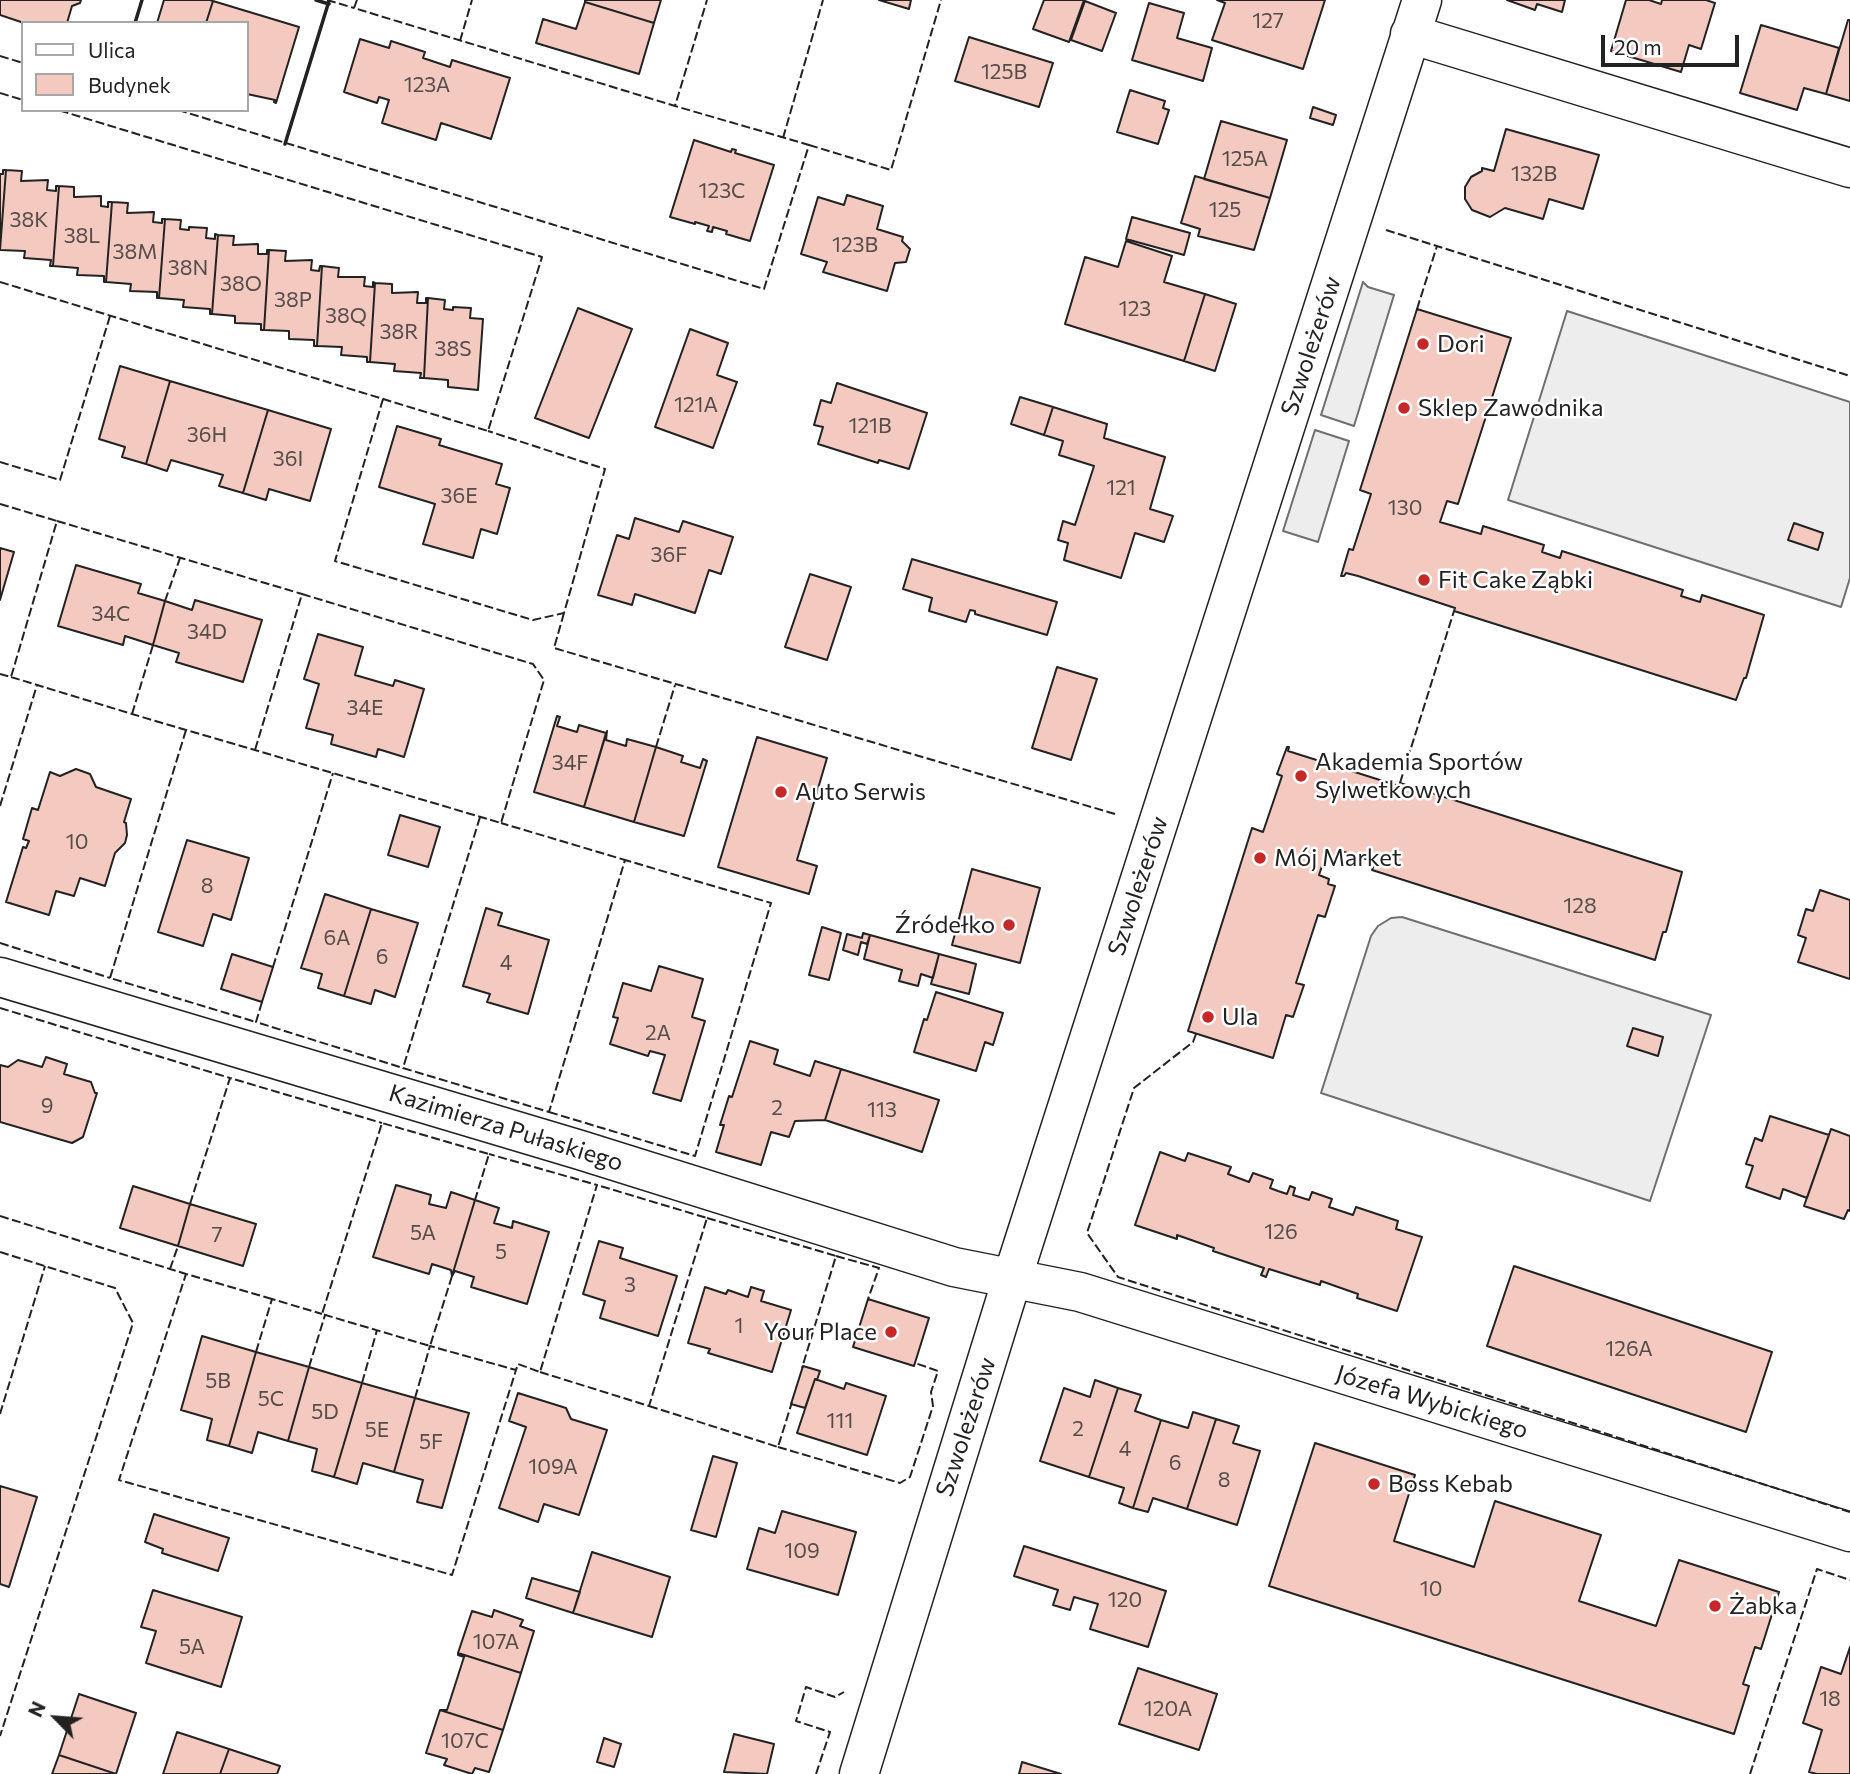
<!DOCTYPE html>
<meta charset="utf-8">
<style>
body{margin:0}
#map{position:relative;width:1850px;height:1774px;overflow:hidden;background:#fff;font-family:Commissioner,sans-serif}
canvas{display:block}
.legend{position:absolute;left:21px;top:21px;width:228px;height:91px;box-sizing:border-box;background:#fff;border:2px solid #a7a7a7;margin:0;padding:9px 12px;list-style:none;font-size:21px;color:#222}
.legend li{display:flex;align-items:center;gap:14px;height:35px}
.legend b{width:35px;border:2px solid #a7a7a7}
.north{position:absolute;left:21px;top:1683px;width:70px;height:70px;-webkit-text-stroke:5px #fff;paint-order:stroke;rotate:295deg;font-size:19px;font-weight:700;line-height:28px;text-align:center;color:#222}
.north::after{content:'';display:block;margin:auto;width:24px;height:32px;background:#222;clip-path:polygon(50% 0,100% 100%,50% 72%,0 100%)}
.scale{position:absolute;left:1601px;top:35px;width:138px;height:32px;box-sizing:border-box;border:4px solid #222;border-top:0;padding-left:9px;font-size:21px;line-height:24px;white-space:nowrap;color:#222;-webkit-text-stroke:5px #fff;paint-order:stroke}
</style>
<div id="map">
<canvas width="1850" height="1774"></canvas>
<ul class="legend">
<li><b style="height:9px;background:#fff"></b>Ulica</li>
<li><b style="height:19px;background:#f3c9c0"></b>Budynek</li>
</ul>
<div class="north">N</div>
<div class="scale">20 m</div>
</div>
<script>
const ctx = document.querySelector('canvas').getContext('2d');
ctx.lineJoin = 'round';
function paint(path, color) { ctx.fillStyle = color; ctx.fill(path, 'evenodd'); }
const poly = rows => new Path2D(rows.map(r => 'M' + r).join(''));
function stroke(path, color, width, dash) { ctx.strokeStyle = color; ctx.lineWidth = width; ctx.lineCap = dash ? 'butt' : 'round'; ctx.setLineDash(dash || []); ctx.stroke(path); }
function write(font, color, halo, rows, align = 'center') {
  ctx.font = font + ' Commissioner,sans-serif'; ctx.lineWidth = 5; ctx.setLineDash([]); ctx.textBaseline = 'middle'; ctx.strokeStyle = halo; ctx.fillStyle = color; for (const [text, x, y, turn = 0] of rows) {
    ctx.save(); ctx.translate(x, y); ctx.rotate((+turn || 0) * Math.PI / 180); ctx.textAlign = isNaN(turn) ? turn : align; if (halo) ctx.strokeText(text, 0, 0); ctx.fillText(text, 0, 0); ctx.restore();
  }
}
const parking = poly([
 [1363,282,1368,287,1394,295,1354,426,1321,415,1363,282],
 [1567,311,1850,402,1850,578,1841,607,1508,500,1567,311],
 [1315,430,1349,441,1318,542,1283,531,1315,430],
 [1402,917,1711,1015,1650,1201,1321,1093,1371,936,1378,926,1391,918,1402,917]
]);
const building = poly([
 [0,0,81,0,80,3,72,6,67,23,24,23,0,15,0,0],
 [164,0,210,0,213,1,206,23,157,23,164,0],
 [585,0,661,0,654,23,585,2,585,0],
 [879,0,911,0,909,9,879,0],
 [1044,0,1084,0,1069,42,1033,29,1044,0],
 [1217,0,1325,0,1303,69,1212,40,1225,3,1217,0],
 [1507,0,1565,0,1562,12,1537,4,1535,10,1507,0],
 [1626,0,1649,0,1661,4,1662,0,1706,0,1715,3,1701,49,1689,45,1681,72,1611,51,1626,0],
 [213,1,299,27,276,103,274,102,275,100,247,94,247,23,206,23,213,1],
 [1085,1,1116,13,1102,51,1071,40,1085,1],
 [585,2,654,23,639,74,536,43,543,19,576,29,585,2],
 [1149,3,1184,13,1177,38,1212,48,1203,81,1132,60,1149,3],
 [1848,20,1850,20,1850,101,1826,94,1848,20],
 [1761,25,1839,48,1826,94,1804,88,1797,110,1740,93,1761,25],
 [969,37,1053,63,1039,107,955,81,969,37],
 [360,39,389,48,391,41,425,52,423,58,450,67,452,60,510,78,491,139,441,123,436,140,382,123,389,100,379,97,377,103,344,92,360,39],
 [1130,90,1165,101,1163,108,1169,110,1158,144,1117,132,1130,90],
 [1313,107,1336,115,1333,125,1310,118,1313,107],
 [1221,121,1287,140,1270,198,1204,179,1221,121],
 [1506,129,1599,155,1583,209,1549,199,1543,219,1505,208,1490,217,1472,210,1465,199,1465,187,1471,177,1482,171,1482,168,1494,171,1506,129],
 [694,140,731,152,732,149,736,150,735,153,774,165,750,241,726,234,727,231,713,227,712,232,707,231,709,226,695,222,695,224,670,217,694,140],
 [3,170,6,170,0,250,0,174,3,174,3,170],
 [6,170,22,171,21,181,48,180,47,190,56,191,56,186,59,186,53,266,50,266,51,260,24,258,25,251,0,250,6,170],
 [1195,176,1270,198,1254,250,1198,236,1200,229,1181,223,1195,176],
 [59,186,74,187,74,197,101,196,101,206,108,207,108,202,112,202,106,282,104,282,104,276,77,275,78,268,53,266,59,186],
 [847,195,883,206,877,229,903,237,902,241,910,249,906,262,895,263,887,291,823,272,827,262,801,254,818,197,844,205,847,195],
 [112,202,128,203,127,213,154,212,153,222,162,223,162,219,165,219,159,298,157,298,157,292,130,291,131,284,106,282,112,202],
 [1132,217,1190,233,1184,255,1126,239,1132,217],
 [165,219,181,220,180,229,189,230,189,227,207,228,206,238,215,239,215,234,218,235,212,314,210,314,210,309,183,307,184,300,159,298,165,219],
 [218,235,234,236,233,245,258,244,258,254,267,254,267,250,269,250,264,330,261,330,261,324,235,323,235,316,212,314,218,235],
 [1126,241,1172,256,1164,282,1205,294,1184,361,1065,324,1085,257,1118,267,1126,241],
 [269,250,286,251,285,261,312,260,311,270,319,271,320,266,322,266,317,346,314,346,314,340,289,339,289,331,264,330,269,250],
 [322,266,339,268,338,277,365,277,364,286,373,287,373,282,375,283,370,362,367,362,367,357,341,355,342,347,317,346,322,266],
 [375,283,392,284,392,293,418,292,417,303,426,303,426,298,428,298,424,378,420,378,421,373,394,371,395,364,370,362,375,283],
 [1205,294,1236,304,1215,371,1184,361,1205,294],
 [428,298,445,300,444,309,453,310,453,307,471,308,470,318,483,319,478,390,448,387,448,380,424,378,428,298],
 [578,308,632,329,589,438,535,418,578,308],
 [1417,309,1511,338,1458,504,1447,501,1440,522,1481,534,1483,526,1544,545,1542,552,1560,558,1562,551,1683,590,1681,596,1700,602,1702,595,1764,615,1746,678,1744,678,1736,700,1454,611,1455,608,1358,576,1346,573,1344,576,1341,576,1349,549,1353,550,1371,494,1360,490,1417,309],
 [690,329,728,343,717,375,737,382,713,448,655,427,690,329],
 [120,366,170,381,146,464,122,457,125,447,99,439,120,366],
 [170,381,268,410,243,493,219,486,223,475,171,460,167,471,146,464,170,381],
 [837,383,927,413,909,469,879,460,878,463,818,444,823,427,814,425,821,400,831,403,837,383],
 [1020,397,1053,407,1044,435,1011,424,1020,397],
 [1053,407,1107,424,1104,438,1165,457,1150,509,1173,516,1164,542,1135,533,1121,578,1064,560,1068,543,1058,540,1063,521,1075,525,1094,466,1059,455,1063,441,1044,435,1053,407],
 [268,410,331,429,310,501,269,489,266,500,243,493,268,410],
 [397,426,441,439,439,445,502,464,496,484,510,488,497,534,481,529,473,558,423,544,435,504,379,487,397,426],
 [635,518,679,532,683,521,733,537,721,574,709,570,695,613,635,594,632,605,598,595,617,535,629,539,635,518],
 [1794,523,1823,533,1818,550,1788,540,1794,523],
 [0,548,14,552,0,600,0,548],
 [912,559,1057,602,1047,635,975,614,975,611,970,610,966,622,929,611,932,598,903,589,912,559],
 [76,565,141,584,138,593,165,601,153,645,125,636,123,645,58,626,76,565],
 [810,574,851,587,827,660,785,647,810,574],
 [195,600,262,620,243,682,176,662,179,653,153,645,165,601,192,610,195,600],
 [318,634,363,647,355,675,393,686,395,680,424,689,404,757,378,749,376,757,331,744,333,735,306,728,319,684,304,679,318,634],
 [1057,667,1097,679,1071,760,1032,748,1057,667],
 [557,716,560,717,557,726,577,732,579,725,606,733,584,807,534,792,557,716],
 [607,731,606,740,626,746,627,739,656,747,634,822,584,807,607,731],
 [757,737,827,758,797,860,817,866,809,894,718,867,757,737],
 [656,747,683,756,681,762,700,768,703,759,707,761,684,836,634,822,656,747],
 [1287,747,1289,747,1288,751,1399,786,1400,783,1682,872,1666,932,1663,932,1655,960,1372,870,1375,862,1338,850,1336,860,1325,857,1319,875,1329,879,1328,884,1335,886,1325,917,1318,915,1296,983,1304,985,1293,1017,1286,1015,1273,1058,1188,1031,1252,828,1263,832,1282,776,1277,774,1287,747],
 [76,769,90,774,96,787,131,799,124,822,126,823,127,835,125,843,115,853,105,886,80,878,74,896,56,891,49,915,6,902,23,847,26,848,29,841,23,839,32,808,38,810,50,772,60,776,76,769],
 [400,815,440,827,428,867,388,855,400,815],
 [187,840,249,858,231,920,213,914,203,946,158,932,187,840],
 [972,869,1040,888,1020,963,952,945,972,869],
 [1820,890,1850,900,1850,979,1798,962,1806,938,1798,935,1806,909,1813,911,1820,890],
 [325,894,371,909,344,996,318,988,322,974,301,968,325,894],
 [486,908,502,913,498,925,549,940,528,1014,487,1002,490,994,463,986,486,908],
 [371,909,418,923,395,997,375,990,371,1004,344,996,371,909],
 [822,927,841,933,829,980,809,975,822,927],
 [863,933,870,935,867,944,861,942,858,955,843,950,847,934,862,938,863,933],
 [870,935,939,954,933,978,921,974,918,986,899,981,902,970,864,959,870,935],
 [232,954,273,967,262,1002,221,989,232,954],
 [939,954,976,964,969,994,931,984,939,954],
 [659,966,703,979,692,1017,705,1021,681,1101,653,1093,665,1055,650,1051,648,1056,610,1044,618,1018,613,1017,623,983,651,991,659,966],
 [936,992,1003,1013,993,1045,985,1042,976,1071,914,1052,924,1019,927,1020,936,992],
 [1633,1028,1663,1037,1658,1056,1627,1046,1633,1028],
 [750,1041,778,1050,774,1064,810,1076,815,1061,841,1069,825,1120,795,1121,789,1137,771,1132,761,1165,716,1152,724,1125,720,1125,729,1096,732,1097,750,1041],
 [46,1057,67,1064,64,1074,91,1082,95,1093,97,1093,83,1137,72,1143,0,1122,0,1065,8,1067,18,1060,42,1067,46,1057],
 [841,1069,939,1100,922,1152,825,1120,841,1069],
 [1770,1116,1829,1135,1807,1198,1783,1189,1780,1199,1746,1187,1753,1166,1746,1164,1755,1138,1762,1141,1770,1116],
 [1831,1129,1850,1136,1850,1211,1848,1210,1844,1219,1804,1206,1831,1129],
 [1160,1152,1185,1161,1188,1153,1231,1167,1228,1174,1249,1182,1253,1173,1273,1180,1270,1188,1278,1191,1287,1194,1290,1186,1295,1188,1293,1195,1309,1200,1312,1192,1332,1199,1329,1207,1353,1215,1356,1207,1398,1221,1396,1229,1422,1237,1397,1311,1357,1298,1358,1294,1321,1281,1320,1285,1269,1269,1266,1277,1261,1275,1264,1268,1213,1251,1214,1248,1177,1235,1177,1239,1135,1225,1160,1152],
 [396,1185,431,1195,429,1204,446,1208,451,1192,475,1200,452,1276,451,1270,432,1264,429,1274,373,1257,396,1185],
 [133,1186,190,1204,178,1246,120,1228,133,1186],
 [475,1200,499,1208,494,1223,512,1228,513,1221,549,1232,527,1304,471,1287,474,1277,455,1271,452,1276,475,1200],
 [190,1204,256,1224,243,1266,178,1246,190,1204],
 [599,1241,623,1248,620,1258,677,1276,658,1336,600,1318,605,1301,583,1294,599,1241],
 [1514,1266,1772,1352,1746,1432,1487,1346,1514,1266],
 [705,1287,726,1294,728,1290,748,1297,751,1287,764,1291,761,1301,791,1310,772,1372,708,1353,710,1349,688,1343,705,1287],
 [868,1299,929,1318,914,1366,853,1347,868,1299],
 [202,1336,256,1352,229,1446,207,1440,212,1419,181,1410,202,1336],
 [256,1352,309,1367,288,1441,258,1432,252,1453,229,1446,256,1352],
 [803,1366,820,1371,817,1380,815,1379,805,1408,791,1404,803,1366],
 [309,1367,362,1383,334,1477,312,1471,317,1449,288,1441,309,1367],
 [815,1379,844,1389,846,1383,886,1396,867,1455,797,1433,815,1379],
 [1095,1380,1118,1388,1089,1477,1040,1461,1064,1388,1090,1397,1095,1380],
 [362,1383,415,1398,394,1472,363,1463,357,1484,334,1477,362,1383],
 [1118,1388,1141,1395,1135,1411,1161,1420,1133,1508,1119,1503,1124,1488,1089,1477,1118,1388],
 [518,1393,566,1408,571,1419,607,1430,579,1515,544,1504,538,1522,499,1508,526,1427,509,1421,518,1393],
 [415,1398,469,1413,442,1508,417,1502,423,1480,394,1472,415,1398],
 [1193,1412,1216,1419,1187,1509,1153,1498,1148,1512,1133,1508,1161,1420,1188,1428,1193,1412],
 [1216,1419,1239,1426,1233,1443,1260,1451,1237,1525,1187,1509,1216,1419],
 [1315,1443,1415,1475,1394,1541,1474,1567,1495,1501,1601,1535,1579,1601,1656,1626,1679,1560,1779,1592,1761,1649,1755,1647,1743,1684,1749,1686,1734,1734,1269,1586,1315,1443],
 [713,1456,737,1463,716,1537,691,1530,713,1456],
 [0,1486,37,1497,9,1587,0,1584,0,1486],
 [782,1511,856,1532,838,1595,747,1569,759,1528,775,1533,782,1511],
 [154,1514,229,1538,218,1571,162,1553,163,1549,145,1542,154,1514],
 [1024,1546,1166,1591,1148,1647,1090,1629,1098,1604,1074,1597,1070,1610,1053,1605,1058,1590,1014,1576,1024,1546],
 [592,1552,670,1577,652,1637,573,1613,592,1552],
 [532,1578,580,1592,573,1613,526,1598,532,1578],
 [153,1590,242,1617,221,1687,146,1663,156,1631,141,1627,153,1590],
 [494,1610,523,1620,520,1626,534,1631,521,1673,458,1653,472,1611,492,1617,494,1610],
 [1850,1647,1850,1774,1817,1774,1809,1772,1822,1730,1803,1723,1821,1667,1841,1674,1850,1647],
 [458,1653,521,1673,503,1730,440,1710,447,1710,464,1657,458,1655,458,1653],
 [1138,1668,1217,1694,1199,1750,1119,1724,1138,1668],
 [79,1694,136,1713,116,1774,59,1755,79,1694],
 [440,1710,503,1730,489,1772,475,1768,472,1774,444,1765,447,1759,426,1753,440,1710],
 [177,1732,229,1749,220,1774,163,1774,177,1732],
 [734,1734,774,1744,767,1774,724,1772,734,1734],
 [604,1738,621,1744,614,1767,597,1762,604,1738],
 [229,1749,280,1766,277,1774,220,1774,229,1749],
 [59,1755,116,1774,52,1774,59,1755],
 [1022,1762,1061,1774,1019,1774,1022,1762]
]);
const minor = poly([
 [1410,34,1850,168],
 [0,977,580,1150,954,1267,1080,1292,1850,1532],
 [859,1774,1012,1279,1422,0]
]);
const fence = poly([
 [327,0,354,8],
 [357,0,354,8,675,106,707,0],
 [460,41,472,0],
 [0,56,23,63],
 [0,93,23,100],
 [178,110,764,289,809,145,675,106],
 [783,138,823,0],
 [809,145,891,170,941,0],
 [1386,230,1850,376],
 [0,282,488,431,542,257,58,110],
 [1417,309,1437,246],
 [383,399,335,561,533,620,564,613,605,469,488,431],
 [0,462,60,480,110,316],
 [0,504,57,521,11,677,0,674],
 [57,521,302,594],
 [165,601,180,558],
 [564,613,554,648,1115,814],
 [11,677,132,714,186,730,255,750,501,823,544,680,533,664,302,594,255,750],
 [132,714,153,645],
 [186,730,110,978,256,1022],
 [656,747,675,685],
 [1400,783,1454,611],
 [0,806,37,685],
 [480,817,403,1068,549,1112,625,860,501,823],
 [0,943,110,978],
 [273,967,333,773],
 [262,1002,256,1022,403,1068],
 [0,1008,230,1078],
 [1196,1034,1193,1042,1134,1088,1087,1233,1118,1277,1850,1512],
 [549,1112,695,1156,771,903,625,860],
 [190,1204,230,1078,382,1123],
 [0,1216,186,1274],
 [707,1218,836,1256,802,1368],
 [0,1252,115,1288,133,1323,0,1736],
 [836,1256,879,1268,868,1299],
 [170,1269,178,1246],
 [452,1276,430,1346,322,1314,382,1123,489,1154,475,1200],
 [272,1299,186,1274,119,1480,452,1575,516,1370],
 [256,1352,272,1299,322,1314],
 [309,1367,325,1315],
 [540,1372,649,1406,707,1218,597,1185],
 [362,1383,377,1330],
 [415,1398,430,1346,516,1370,518,1364,540,1372,597,1185,489,1154],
 [649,1406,778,1447,792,1402],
 [0,1414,45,1266],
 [778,1447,900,1483,910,1477,933,1406,931,1392,938,1371,915,1363],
 [816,1774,830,1732,796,1721,806,1687,835,1697,844,1692],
 [1750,1774,1817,1569,1850,1580]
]);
const wall = poly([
 [316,0,329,4],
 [135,23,142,0],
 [285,144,329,1]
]);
const markers = [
 [1423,344,7,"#c62828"],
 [1404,408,7,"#c62828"],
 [1424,580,7,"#c62828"],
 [1301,776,7,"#c62828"],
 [781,792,7,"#c62828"],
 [1260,858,7,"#c62828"],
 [1009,925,7,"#c62828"],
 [1208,1017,7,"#c62828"],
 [891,1332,7,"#c62828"],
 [1374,1484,7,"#c62828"],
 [1715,1606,7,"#c62828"]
];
const numberNames = [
 ["127",1268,21],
 ["125B",1004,72],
 ["123A",427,85],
 ["125A",1245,159],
 ["132B",1534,174],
 ["123C",722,191],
 ["125",1225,210],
 ["38K",29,220],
 ["38L",82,236],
 ["123B",855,245],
 ["38M",135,252],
 ["38N",188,268],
 ["38O",241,284],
 ["38P",293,300],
 ["123",1135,309],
 ["38Q",346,316],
 ["38R",399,332],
 ["38S",453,349],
 ["121A",696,405],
 ["121B",870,426],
 ["36H",207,435],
 ["36I",288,459],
 ["121",1121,488],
 ["36E",459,496],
 ["130",1405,508],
 ["36F",669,555],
 ["34C",111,614],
 ["34D",207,632],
 ["34E",365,708],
 ["34F",570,763],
 ["10",77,842],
 ["8",207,886],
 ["128",1580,906],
 ["6A",337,938],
 ["6",382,957],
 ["4",506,963],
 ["2A",658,1033],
 ["9",47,1106],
 ["2",777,1108],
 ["113",882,1110],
 ["126",1281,1232],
 ["5A",423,1233],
 ["7",217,1235],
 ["5",501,1252],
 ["3",630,1285],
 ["1",739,1326],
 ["126A",1629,1349],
 ["5B",218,1381],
 ["5C",271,1399],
 ["5D",325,1412],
 ["111",840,1421],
 ["2",1078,1429],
 ["5E",377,1430],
 ["5F",431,1442],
 ["4",1125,1449],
 ["6",1175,1463],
 ["109A",553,1467],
 ["8",1224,1480],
 ["109",802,1551],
 ["10",1431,1589],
 ["120",1125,1600],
 ["107A",496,1642],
 ["5A",192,1647],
 ["18",1830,1699],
 ["120A",1168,1709],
 ["107C",465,1741]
];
const poiNames = [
 ["Dori",1437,344],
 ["Sklep Zawodnika",1418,408],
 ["Fit Cake Ząbki",1438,580],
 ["Akademia Sportów",1315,762],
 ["Sylwetkowych",1315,790],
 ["Auto Serwis",795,792],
 ["Mój Market",1274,858],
 ["Źródełko",995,925,"right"],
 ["Ula",1222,1017],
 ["Your Place",877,1332,"right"],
 ["Boss Kebab",1388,1484],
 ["Żabka",1729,1606]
];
const streetNames = [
 ["Szwoleżerów",1311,346,-72],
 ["Szwoleżerów",1138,886,-72],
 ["Kazimierza Pułaskiego",506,1128,17],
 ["Józefa Wybickiego",1432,1402,17],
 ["Szwoleżerów",966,1427,-72]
];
paint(parking, '#ededed');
stroke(parking, '#6f6f6f', 2);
paint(building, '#f3c9c0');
stroke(building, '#222', 2);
stroke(minor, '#222', 41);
stroke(minor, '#fff', 38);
stroke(fence, '#222', 2, [9, 3.5]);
stroke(wall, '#222', 3.5);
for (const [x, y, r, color] of markers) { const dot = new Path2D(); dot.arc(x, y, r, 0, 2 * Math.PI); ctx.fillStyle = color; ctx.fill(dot); stroke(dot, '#fff', 2.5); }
write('21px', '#564c4a', null, numberNames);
write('24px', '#222', '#fff', poiNames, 'left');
write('24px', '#222', '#fff', streetNames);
</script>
